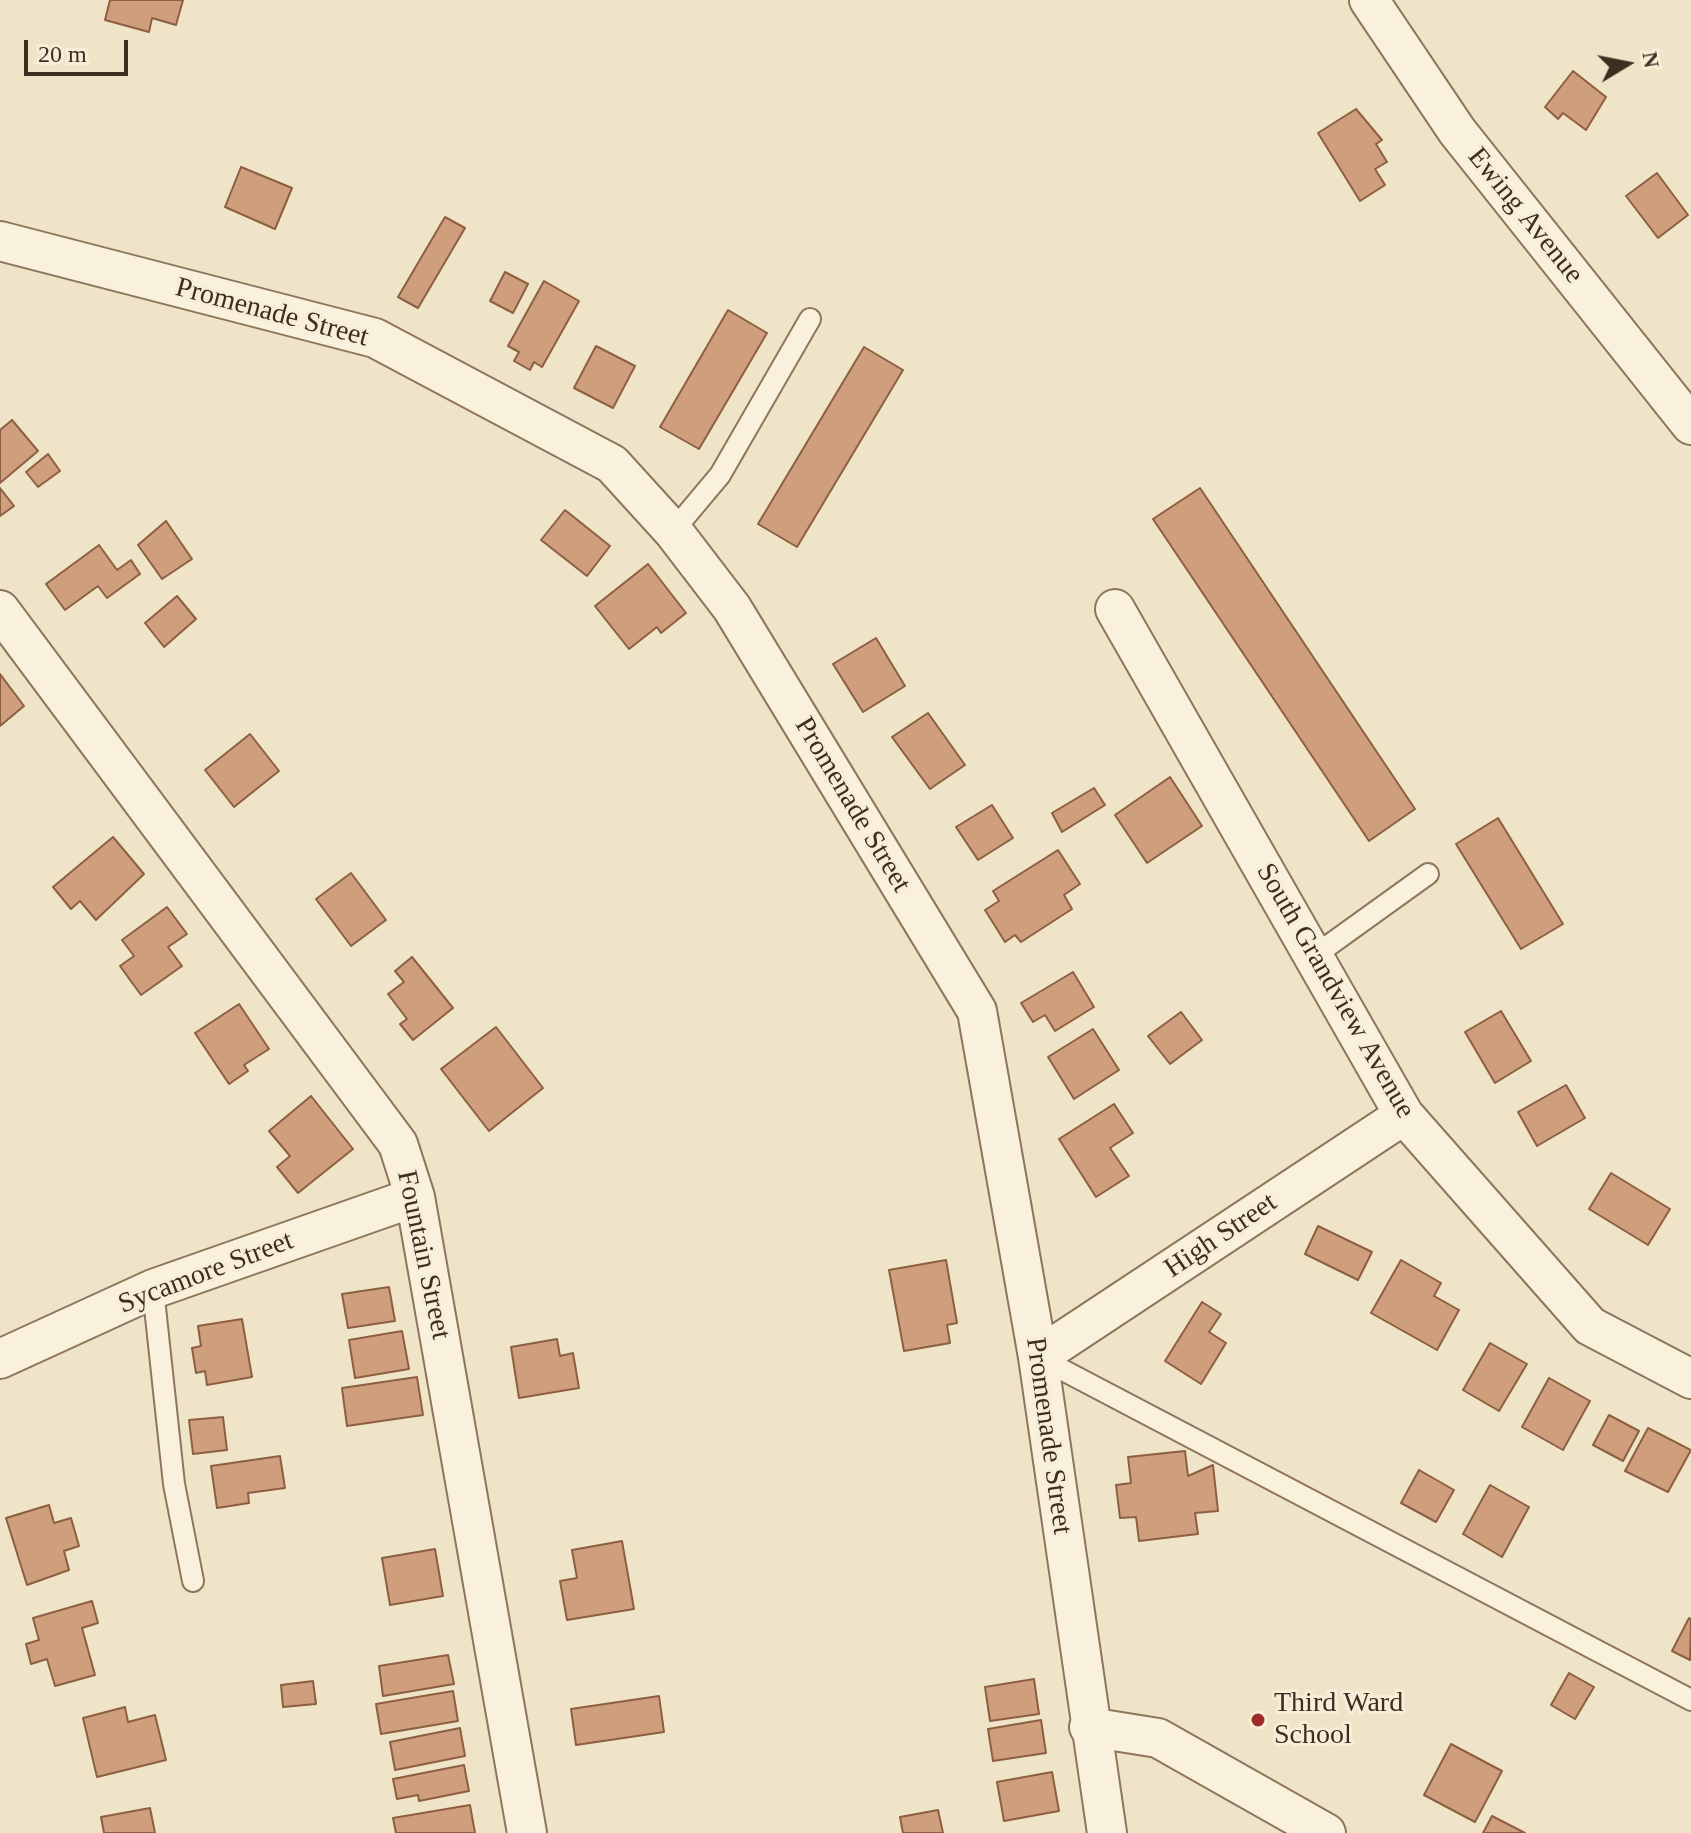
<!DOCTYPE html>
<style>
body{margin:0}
#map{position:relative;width:1691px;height:1833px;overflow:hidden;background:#f0e4c8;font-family:"Times New Roman",serif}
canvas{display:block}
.north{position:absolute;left:1587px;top:24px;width:80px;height:80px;-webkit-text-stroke:6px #f7eed8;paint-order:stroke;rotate:80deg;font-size:22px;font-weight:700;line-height:32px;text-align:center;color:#3d2e20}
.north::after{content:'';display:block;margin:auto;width:28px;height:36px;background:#3d2e20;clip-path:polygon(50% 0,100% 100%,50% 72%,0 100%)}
.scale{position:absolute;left:24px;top:40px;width:104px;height:36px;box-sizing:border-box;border:4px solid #3d2e20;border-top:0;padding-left:10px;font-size:24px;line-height:28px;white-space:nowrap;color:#3d2e20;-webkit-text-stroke:6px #f7eed8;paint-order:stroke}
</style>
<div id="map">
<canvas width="1691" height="1833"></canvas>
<div class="north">N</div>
<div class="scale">20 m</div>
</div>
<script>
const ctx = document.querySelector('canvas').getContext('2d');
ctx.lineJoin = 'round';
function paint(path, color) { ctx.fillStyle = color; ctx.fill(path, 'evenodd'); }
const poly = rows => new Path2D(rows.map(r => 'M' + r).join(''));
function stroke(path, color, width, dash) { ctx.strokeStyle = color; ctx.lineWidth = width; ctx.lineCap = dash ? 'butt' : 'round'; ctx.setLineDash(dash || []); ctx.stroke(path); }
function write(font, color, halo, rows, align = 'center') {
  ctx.font = font + ' "Times New Roman",serif'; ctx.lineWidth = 6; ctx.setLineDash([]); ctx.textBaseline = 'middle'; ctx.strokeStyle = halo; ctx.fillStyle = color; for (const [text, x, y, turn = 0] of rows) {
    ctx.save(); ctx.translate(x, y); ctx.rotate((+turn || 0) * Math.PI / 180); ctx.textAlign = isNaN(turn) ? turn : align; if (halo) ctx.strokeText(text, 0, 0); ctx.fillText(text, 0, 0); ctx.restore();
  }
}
const building = poly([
 [110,0,183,0,176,25,152,18,149,32,105,20,110,0],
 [1573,71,1606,97,1586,130,1563,113,1558,119,1545,107,1573,71],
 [1356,109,1382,140,1376,144,1387,162,1375,169,1385,185,1360,201,1318,133,1356,109],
 [241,167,292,188,275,229,225,207,241,167],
 [1657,173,1688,215,1658,238,1626,196,1657,173],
 [445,217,465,228,418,308,398,297,445,217],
 [505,272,528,284,513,313,490,301,505,272],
 [544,281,579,301,542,367,534,362,530,370,514,361,519,352,508,346,544,281],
 [728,310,767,333,699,449,660,427,728,310],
 [596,346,635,366,613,408,574,388,596,346],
 [864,347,903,370,797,547,758,524,864,347],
 [12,420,38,451,0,483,0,430,12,420],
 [48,454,60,471,38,487,26,472,48,454],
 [0,488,14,506,0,516,0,488],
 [1200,488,1415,809,1369,841,1153,519,1200,488],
 [565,510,610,546,587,576,541,540,565,510],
 [166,521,192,559,162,579,138,545,166,521],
 [99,545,117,570,131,560,140,574,107,598,98,586,65,610,46,584,99,545],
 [648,564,686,613,661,633,657,627,629,649,595,606,648,564],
 [177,596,196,619,164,647,145,623,177,596],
 [876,638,905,686,863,712,833,664,876,638],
 [0,674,24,706,0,726,0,674],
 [928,713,965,765,930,789,892,737,928,713],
 [250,734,279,771,234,807,205,770,250,734],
 [1170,777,1202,826,1147,863,1115,815,1170,777],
 [1094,788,1105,805,1062,832,1052,813,1094,788],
 [992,805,1013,838,978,860,956,827,992,805],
 [1498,818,1563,924,1521,949,1456,844,1498,818],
 [113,837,144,874,96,920,80,901,71,909,53,887,113,837],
 [1058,850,1080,884,1064,895,1072,909,1021,942,1015,935,1005,942,985,910,999,901,993,891,1058,850],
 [351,873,386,920,351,946,316,899,351,873],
 [167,907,187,934,168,947,182,966,141,995,120,966,134,956,122,940,167,907],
 [412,957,453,1008,413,1040,400,1024,407,1019,388,994,404,982,395,971,412,957],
 [1073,972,1094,1007,1055,1031,1045,1015,1033,1022,1021,1003,1073,972],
 [239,1004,269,1049,244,1065,248,1071,229,1084,195,1033,239,1004],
 [1501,1011,1531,1061,1495,1083,1465,1032,1501,1011],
 [1181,1012,1202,1040,1170,1064,1148,1036,1181,1012],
 [496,1027,543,1088,489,1131,441,1069,496,1027],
 [1093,1029,1119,1070,1074,1099,1048,1057,1093,1029],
 [1566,1085,1585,1118,1537,1146,1518,1112,1566,1085],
 [311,1096,353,1149,298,1193,277,1167,290,1156,269,1131,311,1096],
 [1114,1104,1133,1133,1110,1148,1129,1176,1096,1197,1059,1139,1114,1104],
 [1611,1173,1670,1209,1648,1245,1589,1209,1611,1173],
 [1318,1226,1372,1252,1358,1280,1305,1254,1318,1226],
 [946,1260,957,1323,947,1325,950,1343,904,1351,889,1270,946,1260],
 [1401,1260,1441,1283,1434,1296,1459,1310,1437,1350,1371,1313,1401,1260],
 [389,1287,395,1321,348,1328,342,1294,389,1287],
 [1202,1302,1221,1314,1209,1332,1226,1343,1201,1384,1165,1361,1202,1302],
 [242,1319,252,1377,207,1385,205,1371,196,1373,192,1348,201,1346,198,1326,242,1319],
 [402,1331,409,1369,355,1378,349,1340,402,1331],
 [557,1339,560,1356,573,1353,579,1388,519,1398,511,1347,557,1339],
 [1490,1343,1527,1364,1499,1411,1463,1390,1490,1343],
 [417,1377,423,1415,347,1426,342,1388,417,1377],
 [1549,1378,1590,1401,1563,1450,1522,1427,1549,1378],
 [1609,1415,1639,1431,1623,1461,1593,1445,1609,1415],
 [223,1417,227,1450,193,1454,189,1420,223,1417],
 [1648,1428,1691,1450,1668,1492,1625,1471,1648,1428],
 [1185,1451,1188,1476,1213,1465,1218,1511,1195,1513,1198,1534,1139,1541,1136,1517,1120,1518,1116,1485,1131,1483,1128,1457,1185,1451],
 [280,1456,285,1488,248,1493,249,1503,217,1508,211,1466,280,1456],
 [1419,1470,1454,1490,1436,1522,1401,1503,1419,1470],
 [1490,1485,1529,1507,1502,1557,1463,1534,1490,1485],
 [49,1505,54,1523,71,1518,79,1546,64,1551,69,1570,27,1585,6,1518,49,1505],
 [622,1541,634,1609,567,1620,560,1581,577,1578,572,1550,622,1541],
 [435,1549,443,1596,390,1605,382,1558,435,1549],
 [92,1601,98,1623,82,1628,95,1675,55,1686,47,1659,31,1664,26,1644,39,1640,33,1618,92,1601],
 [1689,1618,1691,1619,1690,1660,1672,1651,1689,1618],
 [448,1655,454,1684,383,1696,379,1666,448,1655],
 [1569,1673,1594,1687,1575,1719,1551,1705,1569,1673],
 [1034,1679,1039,1714,990,1721,985,1687,1034,1679],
 [313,1681,316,1704,283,1707,281,1685,313,1681],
 [453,1691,458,1721,381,1734,376,1704,453,1691],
 [659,1696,664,1732,576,1745,571,1709,659,1696],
 [125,1707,128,1722,155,1715,166,1760,97,1777,83,1718,125,1707],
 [1041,1720,1046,1753,993,1761,988,1729,1041,1720],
 [460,1728,465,1756,395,1770,390,1742,460,1728],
 [1451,1744,1502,1771,1475,1822,1424,1795,1451,1744],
 [464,1765,469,1791,419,1801,418,1795,397,1799,393,1779,464,1765],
 [1052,1772,1059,1811,1004,1821,997,1782,1052,1772],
 [470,1805,475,1833,396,1833,393,1818,470,1805],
 [150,1808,155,1833,104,1833,101,1817,150,1808],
 [938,1810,943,1833,903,1833,900,1817,938,1810],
 [1492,1816,1525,1833,1483,1833,1492,1816]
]);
const service = poly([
 [673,531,720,475,810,319],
 [1314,956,1428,874],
 [153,1289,174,1484,193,1581],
 [1038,1357,1691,1700]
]);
const minor = poly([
 [1369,0,1457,131,1691,425],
 [0,241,375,338,612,464,673,531,732,608,977,1011,1038,1357,1107,1833],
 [1115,609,1404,1115,1590,1326,1691,1379],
 [0,610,398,1144,415,1197,527,1833],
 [1038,1357,1404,1115],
 [0,1359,153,1289,415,1197],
 [1089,1727,1158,1738,1326,1833]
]);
const markers = [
 [1258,1720,8,"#9e2a2b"]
];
const streetNames = [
 ["Ewing Avenue",1525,216,51],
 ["Promenade Street",272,313,15],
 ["Promenade Street",852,805,59],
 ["South Grandview Avenue",1335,991,60],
 ["High Street",1221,1236,-34],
 ["Fountain Street",423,1255,78],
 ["Sycamore Street",206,1273,-21],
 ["Promenade Street",1048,1436,82]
];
const poiNames = [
 ["Third Ward",1274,1704],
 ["School",1274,1736]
];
paint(building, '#cf9f7d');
stroke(building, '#8d5f41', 2);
stroke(service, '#8d765c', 24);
stroke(minor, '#8d765c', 42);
stroke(service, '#faf1dc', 20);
stroke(minor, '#faf1dc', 38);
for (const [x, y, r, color] of markers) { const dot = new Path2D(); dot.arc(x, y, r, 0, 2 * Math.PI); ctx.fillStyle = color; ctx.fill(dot); stroke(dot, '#f7eed8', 3); }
write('28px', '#3d2e20', '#f7eed8', streetNames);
write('28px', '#3d2e20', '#f7eed8', poiNames, 'left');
</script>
